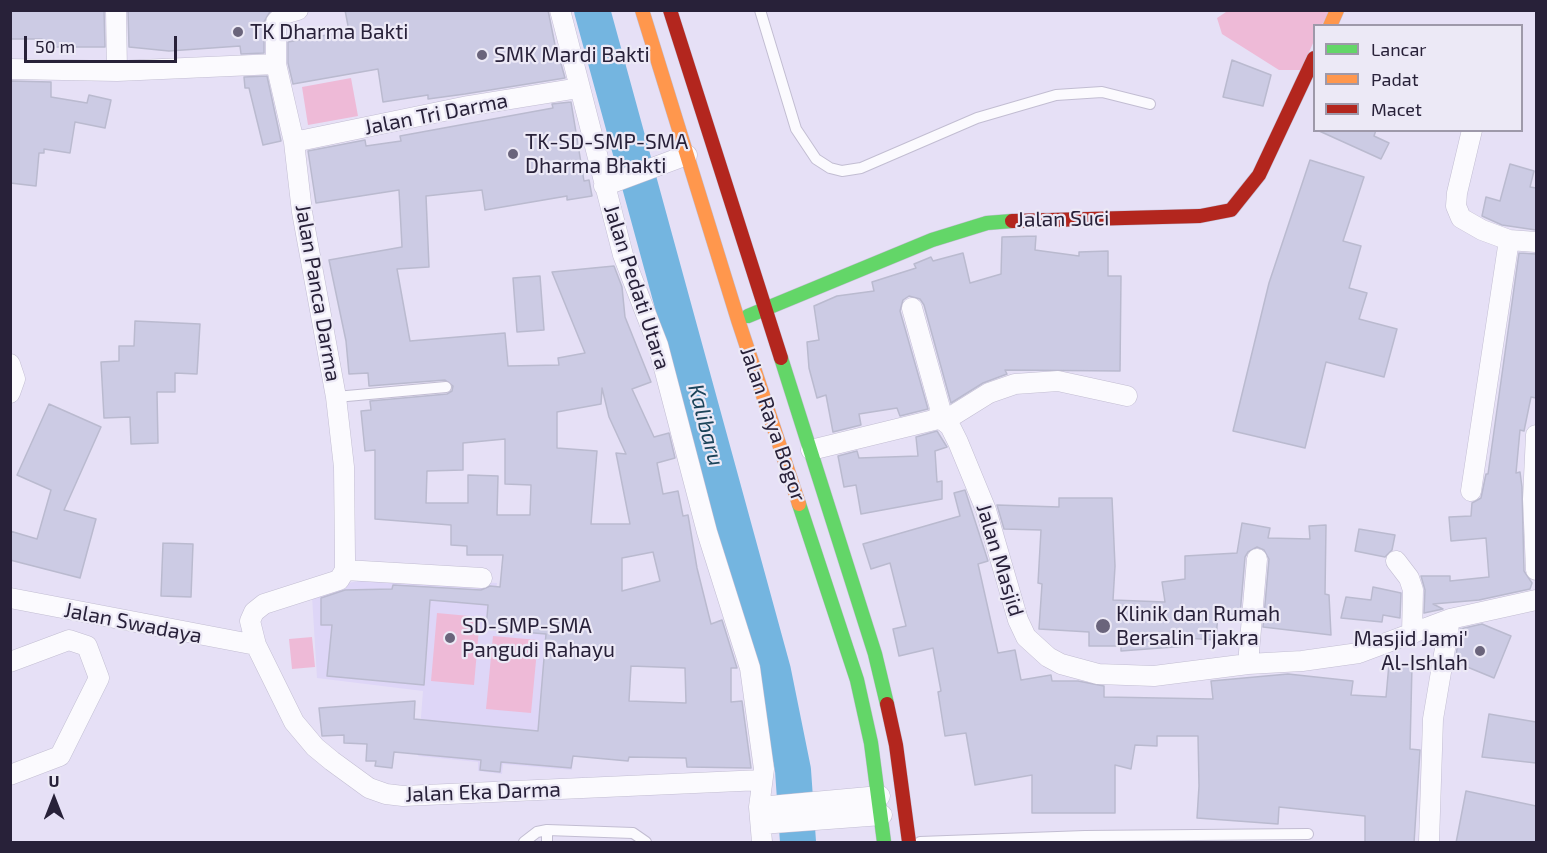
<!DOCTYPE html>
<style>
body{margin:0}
#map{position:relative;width:1547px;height:853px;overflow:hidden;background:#e6e0f6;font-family:"Exo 2",sans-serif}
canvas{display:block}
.frame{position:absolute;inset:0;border:12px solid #282139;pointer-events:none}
.legend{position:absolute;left:1313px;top:24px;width:210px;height:108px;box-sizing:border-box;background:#ece9f6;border:2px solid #9e99aa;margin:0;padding:8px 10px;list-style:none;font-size:18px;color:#282139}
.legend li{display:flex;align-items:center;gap:12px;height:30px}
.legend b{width:30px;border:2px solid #9e99aa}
.north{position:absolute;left:24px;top:769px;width:60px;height:60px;-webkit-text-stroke:4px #ece9f6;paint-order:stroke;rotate:0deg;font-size:16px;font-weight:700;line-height:24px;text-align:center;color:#282139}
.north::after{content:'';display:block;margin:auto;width:21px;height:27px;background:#282139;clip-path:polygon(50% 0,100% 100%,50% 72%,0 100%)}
.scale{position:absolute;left:24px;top:36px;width:153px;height:27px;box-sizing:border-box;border:3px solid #282139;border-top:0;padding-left:8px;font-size:18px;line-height:21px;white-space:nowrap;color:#282139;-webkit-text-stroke:4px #ece9f6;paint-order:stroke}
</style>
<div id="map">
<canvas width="1547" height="853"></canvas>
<div class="frame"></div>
<ul class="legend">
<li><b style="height:8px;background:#63d668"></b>Lancar</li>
<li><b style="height:8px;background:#ff974d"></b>Padat</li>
<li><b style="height:8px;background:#b3261e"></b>Macet</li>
</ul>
<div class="north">U</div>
<div class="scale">50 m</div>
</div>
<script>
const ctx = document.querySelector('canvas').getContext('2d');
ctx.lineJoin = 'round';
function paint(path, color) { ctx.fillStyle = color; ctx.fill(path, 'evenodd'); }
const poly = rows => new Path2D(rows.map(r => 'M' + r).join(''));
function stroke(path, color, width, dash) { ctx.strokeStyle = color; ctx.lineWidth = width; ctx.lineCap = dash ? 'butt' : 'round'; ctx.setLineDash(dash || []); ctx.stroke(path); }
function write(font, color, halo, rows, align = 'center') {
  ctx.font = font + ' "Exo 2",sans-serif'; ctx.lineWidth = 4.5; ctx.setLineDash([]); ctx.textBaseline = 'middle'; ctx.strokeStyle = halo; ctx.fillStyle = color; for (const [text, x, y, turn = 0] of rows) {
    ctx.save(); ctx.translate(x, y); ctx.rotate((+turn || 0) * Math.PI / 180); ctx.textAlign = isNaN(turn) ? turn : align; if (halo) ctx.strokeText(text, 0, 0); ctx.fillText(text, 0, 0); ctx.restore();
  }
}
const built = poly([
 [591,567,572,770,503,764,502,774,478,771,478,762,418,756,423,691,317,678,312,596,335,585,386,577,497,583,496,593]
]);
const green = poly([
 [1329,11,1322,25,1314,26,1314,41,1301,70,1279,70,1222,34,1217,18,1226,12],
 [351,78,358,116,308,125,302,87],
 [437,613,480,617,474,685,431,681],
 [493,636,538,640,531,713,486,709],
 [312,637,315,667,292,669,289,639]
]);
const river = poly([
 [592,10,773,671,793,770,798,842]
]);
const building = poly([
 [10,10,104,10,105,47,42,47,42,39,10,39,10,10],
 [128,10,271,10,264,22,264,53,241,54,240,46,169,51,129,47,128,10],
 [345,10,548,10,558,60,560,60,565,78,465,94,428,99,428,95,383,102,378,69,293,84,288,63,288,42,349,31,345,10],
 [1232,60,1271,75,1263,106,1223,97,1232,60],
 [267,76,281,141,263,145,249,88,245,88,244,77,267,76],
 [10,81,51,82,51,97,87,103,89,95,111,100,105,128,75,122,70,153,44,149,44,153,39,153,36,186,10,183,10,81],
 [571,102,584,181,589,180,592,196,567,200,567,196,485,210,482,190,426,196,429,267,397,269,410,341,505,333,508,366,559,365,558,358,585,353,552,272,614,266,622,287,625,317,651,382,632,389,654,437,669,433,675,458,657,463,663,494,678,491,683,516,688,515,697,568,711,624,722,620,737,668,731,668,731,702,742,701,751,768,687,767,686,758,629,757,628,761,573,756,571,768,501,762,500,772,480,770,481,760,394,752,392,768,375,766,376,761,366,761,367,744,344,743,344,735,322,736,319,708,415,701,414,719,538,731,546,634,486,629,488,605,430,600,424,685,327,676,332,625,321,625,321,598,345,590,392,589,393,585,481,590,490,586,500,587,503,555,467,555,467,546,451,545,451,525,375,519,375,450,365,451,361,411,371,410,370,401,447,394,452,391,453,386,445,380,369,386,368,373,349,374,346,341,329,260,402,247,399,190,316,203,308,151,365,140,366,146,401,141,400,136,553,108,552,104,571,102],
 [602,388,609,417,626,454,616,453,630,524,591,524,597,451,557,448,557,412,601,404,602,388],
 [505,439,505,484,531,485,530,515,497,515,498,476,468,475,468,503,426,503,427,471,463,470,463,443,505,439],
 [653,552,660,581,622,591,622,558,653,552],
 [631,666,685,668,686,703,629,701,631,666],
 [1317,130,1376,130,1374,136,1389,143,1381,159,1317,130],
 [1310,160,1364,177,1343,241,1361,246,1349,288,1367,293,1359,319,1397,329,1384,377,1326,362,1305,448,1233,431,1269,283,1310,160],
 [1510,164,1534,171,1530,187,1536,188,1536,230,1502,225,1482,216,1486,197,1500,201,1510,164],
 [1036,236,1035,250,1079,256,1079,252,1108,251,1108,276,1121,276,1120,371,1005,370,1007,374,983,383,951,403,924,305,920,299,909,296,903,300,900,311,928,409,900,416,897,408,859,414,861,425,833,432,826,395,817,398,809,368,807,342,819,340,814,306,837,296,874,291,872,282,916,268,914,264,931,257,933,261,963,253,970,283,1001,274,1002,237,1036,236],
 [1519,253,1536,254,1536,398,1531,397,1524,431,1520,430,1516,473,1520,472,1522,487,1524,571,1532,583,1530,589,1479,600,1433,604,1443,609,1424,613,1425,590,1421,576,1450,576,1450,581,1489,577,1486,538,1451,541,1449,517,1471,516,1472,503,1481,498,1486,474,1488,474,1519,253],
 [540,276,544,330,517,332,513,278,540,276],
 [135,321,200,324,197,374,175,373,175,392,157,392,158,443,131,444,130,417,104,418,101,362,119,361,119,346,134,346,135,321],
 [49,404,101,427,64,510,96,519,80,578,10,560,10,531,37,539,51,490,17,475,49,404],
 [937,431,947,447,935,451,937,482,942,481,942,499,861,514,856,485,844,487,838,456,857,451,859,458,918,456,916,437,937,431],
 [965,490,988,561,978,564,998,653,1015,650,1021,680,1051,675,1052,681,1078,681,1104,686,1104,697,1213,699,1211,681,1288,674,1353,681,1351,695,1386,697,1389,664,1412,666,1410,749,1420,750,1414,843,1365,843,1365,816,1279,807,1278,824,1197,818,1199,786,1198,736,1157,736,1157,746,1135,745,1131,769,1115,765,1115,813,1032,813,1032,775,975,785,966,733,945,736,938,692,941,691,933,648,899,656,893,629,906,626,890,563,871,569,863,544,960,516,954,493,965,490],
 [1059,498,1112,498,1115,566,1113,600,1165,602,1162,582,1185,579,1185,556,1237,553,1242,523,1270,528,1268,538,1310,539,1309,526,1326,525,1325,594,1329,595,1331,635,1263,627,1269,559,1264,550,1257,547,1248,552,1245,557,1240,615,1218,613,1216,640,1186,638,1187,646,1121,651,1121,646,1089,646,1089,632,1039,629,1042,584,1038,583,1041,530,1004,529,997,505,1059,507,1059,498],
 [1359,529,1395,535,1392,550,1385,557,1355,551,1359,529],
 [163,543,193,544,191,597,161,596,163,543],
 [1373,587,1401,593,1400,618,1383,615,1382,622,1341,618,1346,597,1371,600,1373,587],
 [1482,624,1511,636,1494,678,1455,662,1460,629,1482,624],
 [1489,714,1536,722,1536,763,1482,757,1489,714],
 [1466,791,1536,806,1536,843,1456,843,1466,791]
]);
const lane = poly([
 [760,10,796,129,816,159,830,168,842,171,861,168,977,118,1056,95,1102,92,1150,104],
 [336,397,446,387],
 [524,842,537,832,547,830,633,833,646,842],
 [547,842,547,830],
 [920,842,1085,836,1308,834]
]);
const street = poly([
 [116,10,117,71],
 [298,10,284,14,276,22,276,64,294,142,302,212,336,397,344,467,345,558,345,570,339,580,264,604,254,612,250,621,256,645,294,722,315,747,332,761,369,788,386,794,403,796,762,780],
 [560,10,623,255,658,345,707,532,750,668,764,769,759,807,762,842],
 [10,69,117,71,276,64],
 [1472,130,1457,193,1456,206,1461,218,1482,230,1509,240,1536,242],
 [294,142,468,106,579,88],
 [604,186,687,155],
 [912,308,940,408,938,419],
 [10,364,15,379,10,393],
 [944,421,989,393,1015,384,1058,381,1127,396],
 [1536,435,1533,499,1536,570],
 [811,450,938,419,944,421,950,426,958,442,986,510,1018,620,1026,637,1048,657,1061,664,1098,674,1154,676,1248,664,1302,661,1359,653,1450,619,1536,600],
 [1471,491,1509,240],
 [1396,561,1409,578,1413,590,1412,634],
 [345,570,482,578],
 [10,598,256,645],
 [10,662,69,640,87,646,99,678,60,756,10,775],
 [1248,664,1257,559],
 [759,807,880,796],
 [761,824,882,815],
 [1429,842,1433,719,1450,619]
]);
const fast = poly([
 [748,316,932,240,987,223,1012,221],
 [781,358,875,654,887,704],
 [799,504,857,680,871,743,884,842]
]);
const slow = poly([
 [642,10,738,320,799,504],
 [1330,26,1337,10]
]);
const jam = poly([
 [670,10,781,358],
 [1012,221,1200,216,1231,210,1259,175,1314,58],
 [887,704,896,745,909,842]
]);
const markers = [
 [238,32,6,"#6a647b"],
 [482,55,6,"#6a647b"],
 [513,154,6,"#6a647b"],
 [1103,626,8,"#6a647b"],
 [450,638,6,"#6a647b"],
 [1480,651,6,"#6a647b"]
];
const poiNames = [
 ["TK Dharma Bakti",250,32],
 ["SMK Mardi Bakti",494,55],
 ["TK-SD-SMP-SMA",525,142],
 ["Dharma Bhakti",525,166],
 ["Klinik dan Rumah",1116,614],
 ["Bersalin Tjakra",1116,638],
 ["SD-SMP-SMA",462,626],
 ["Pangudi Rahayu",462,650],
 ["Masjid Jami'",1468,639,"right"],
 ["Al-Ishlah",1468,663,"right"]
];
const streetNames = [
 ["Jalan Tri Darma",436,114,-11],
 ["Jalan Suci",1063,219,-1],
 ["Jalan Pedati Utara",637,287,72],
 ["Jalan Panca Darma",318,293,80],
 ["Jalan Raya Bogor",773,424,71],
 ["Jalan Masjid",1000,560,73],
 ["Jalan Swadaya",133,623,11],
 ["Jalan Eka Darma",483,792,-2]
];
const waterNames = [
 ["Kalibaru",706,425,75]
];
paint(built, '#ded6f7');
paint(green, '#eebad7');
stroke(river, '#74b5e0', 36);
paint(building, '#cccbe4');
stroke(building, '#babacf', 1.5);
stroke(lane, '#c2bdd2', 12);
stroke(street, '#c2bdd2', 21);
stroke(fast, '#c2bdd2', 15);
stroke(slow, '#c2bdd2', 15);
stroke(jam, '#c2bdd2', 15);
stroke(lane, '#fbfafe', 10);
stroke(street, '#fbfafe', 20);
stroke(fast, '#63d668', 14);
stroke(slow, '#ff974d', 14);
stroke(jam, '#b3261e', 14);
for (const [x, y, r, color] of markers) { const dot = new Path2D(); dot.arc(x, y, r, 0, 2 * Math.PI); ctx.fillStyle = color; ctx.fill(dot); stroke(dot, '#ece9f6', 2); }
write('21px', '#282139', '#ece9f6', poiNames, 'left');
write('21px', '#282139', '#ece9f6', streetNames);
write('italic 22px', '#1b4359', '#ece9f6', waterNames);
</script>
